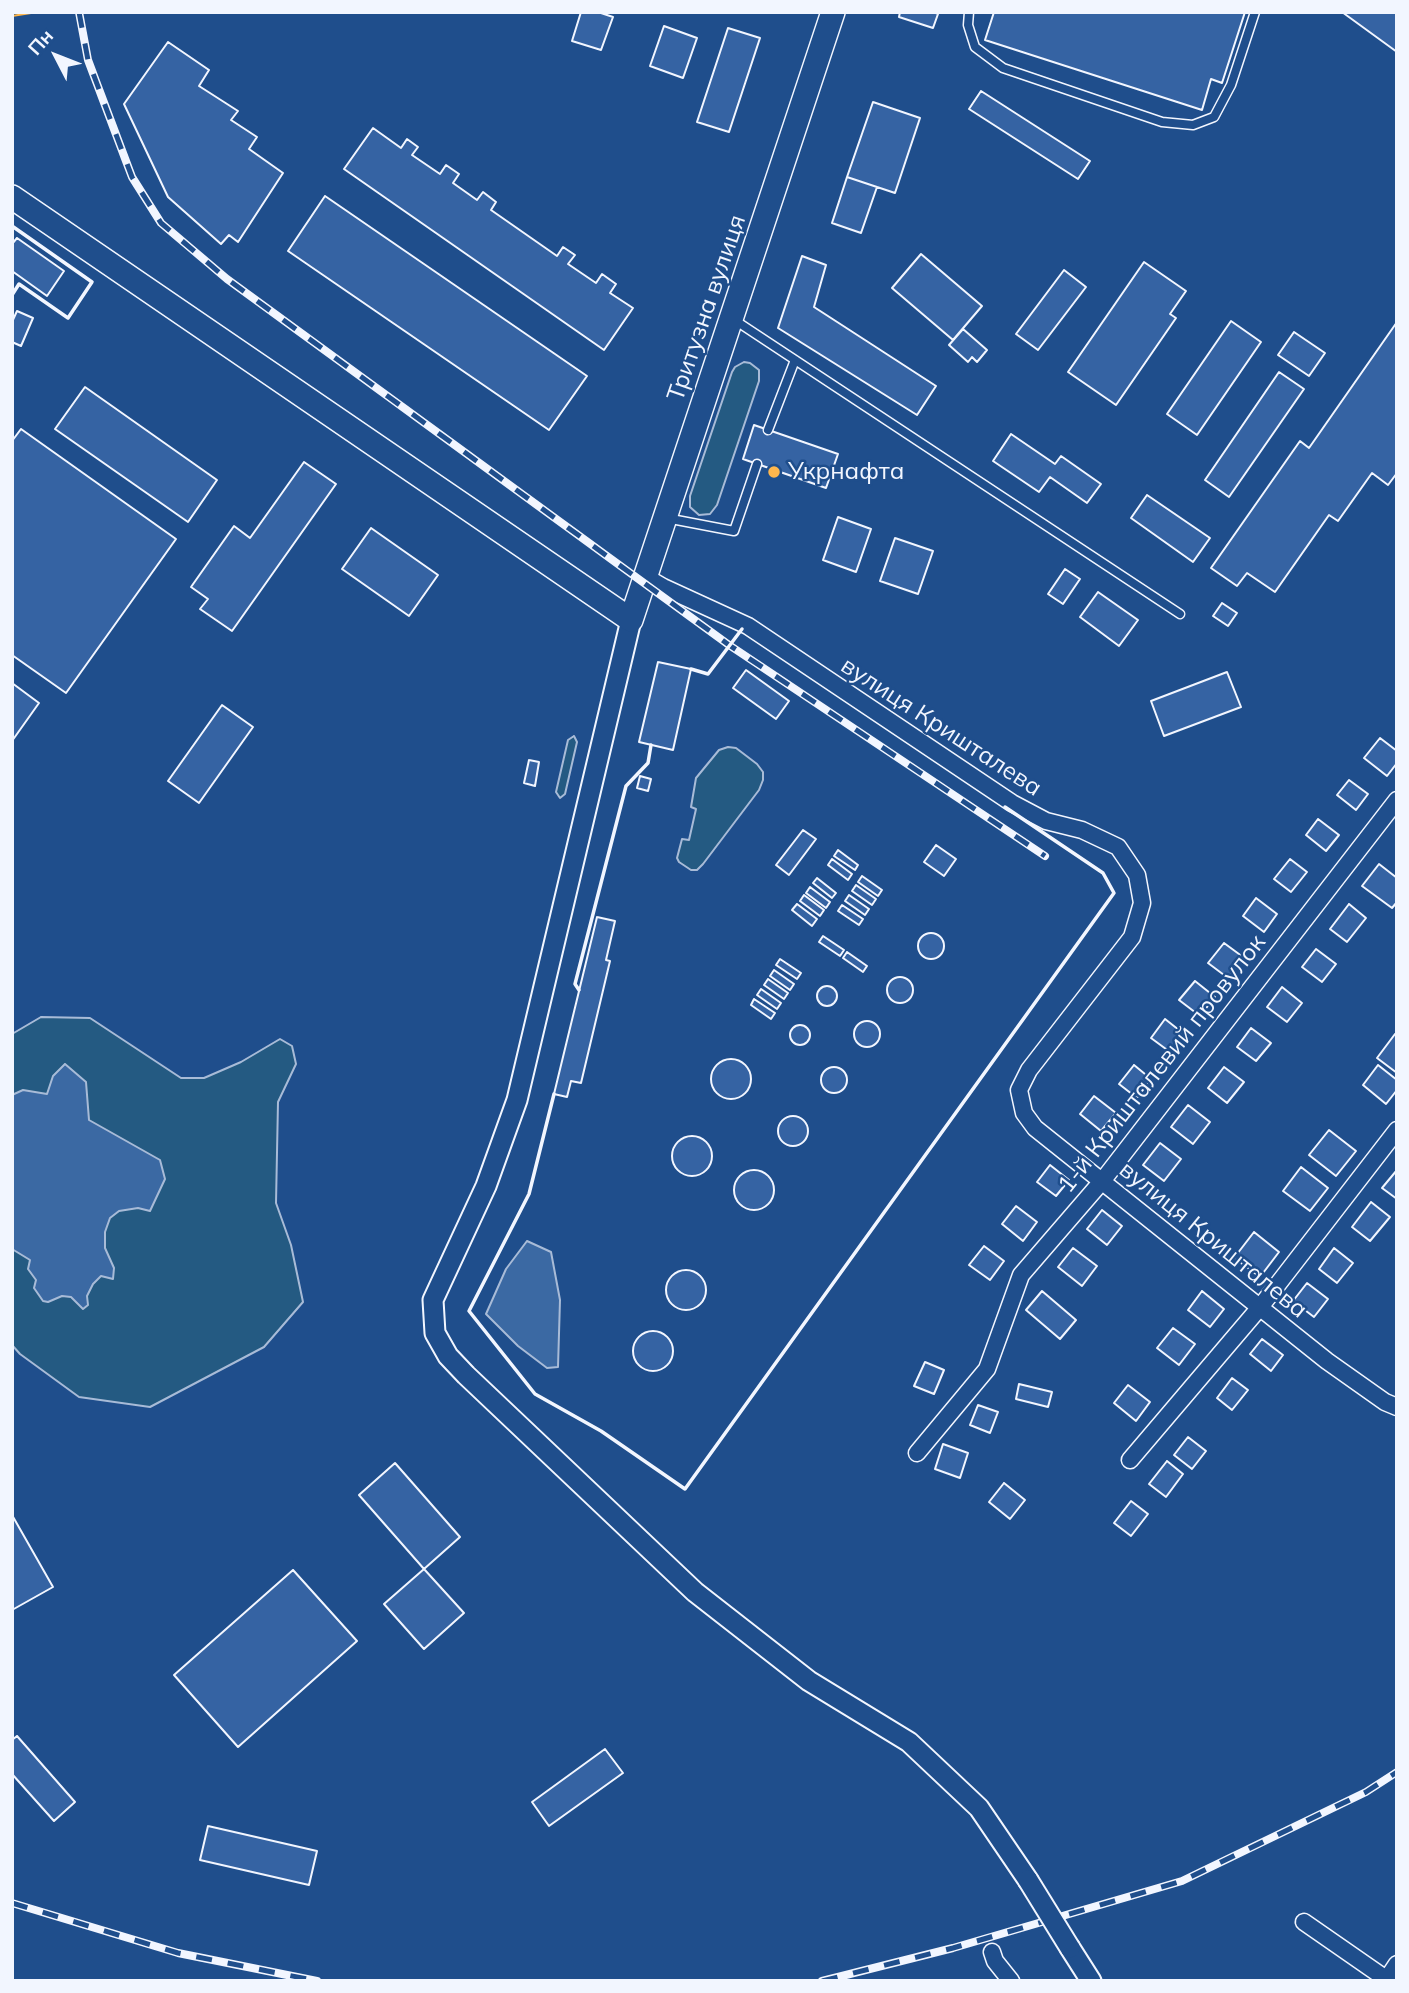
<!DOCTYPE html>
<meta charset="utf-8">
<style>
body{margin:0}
#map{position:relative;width:1409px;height:1993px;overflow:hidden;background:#1f4e8c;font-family:Mulish,sans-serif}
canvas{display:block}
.frame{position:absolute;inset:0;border:14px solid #f2f6ff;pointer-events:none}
.north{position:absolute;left:21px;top:21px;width:70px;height:70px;-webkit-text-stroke:5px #1f4e8c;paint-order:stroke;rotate:312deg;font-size:19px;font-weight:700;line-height:28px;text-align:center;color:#f2f6ff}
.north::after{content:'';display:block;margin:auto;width:24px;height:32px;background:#f2f6ff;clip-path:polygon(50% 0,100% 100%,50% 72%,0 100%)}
</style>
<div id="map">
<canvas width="1409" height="1993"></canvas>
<div class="frame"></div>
<div class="north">Пн</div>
</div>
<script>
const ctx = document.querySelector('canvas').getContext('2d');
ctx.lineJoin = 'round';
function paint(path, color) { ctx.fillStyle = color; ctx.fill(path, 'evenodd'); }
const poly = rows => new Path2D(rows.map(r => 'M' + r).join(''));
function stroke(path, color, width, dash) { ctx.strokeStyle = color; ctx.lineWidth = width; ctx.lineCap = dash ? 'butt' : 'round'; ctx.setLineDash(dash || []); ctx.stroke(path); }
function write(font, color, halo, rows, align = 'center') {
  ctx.font = font + ' Mulish,sans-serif'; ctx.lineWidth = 5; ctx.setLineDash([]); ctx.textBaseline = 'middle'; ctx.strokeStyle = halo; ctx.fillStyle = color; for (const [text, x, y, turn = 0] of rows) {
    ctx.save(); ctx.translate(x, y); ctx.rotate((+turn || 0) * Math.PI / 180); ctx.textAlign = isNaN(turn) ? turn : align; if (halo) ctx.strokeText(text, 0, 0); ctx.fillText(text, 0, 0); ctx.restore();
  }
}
const green = poly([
 [744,362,750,363,759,370,759,381,717,505,710,514,699,515,690,507,690,496,732,372,735,367,744,362],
 [574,736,577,742,565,794,560,798,556,792,568,740,574,736],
 [728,747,736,748,757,764,763,772,763,780,759,790,703,864,697,870,691,870,679,862,677,858,682,839,689,840,696,809,691,807,696,778,719,750,728,747],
 [41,1017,90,1018,181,1078,204,1078,241,1062,280,1039,292,1046,296,1064,278,1102,276,1203,291,1245,303,1302,264,1347,150,1407,79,1397,20,1354,12,1345,12,1034,41,1017]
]);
const water = poly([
 [65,1064,86,1082,89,1120,160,1160,165,1179,150,1211,138,1208,119,1211,110,1218,105,1232,105,1248,114,1268,113,1279,101,1276,93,1284,87,1296,88,1305,83,1309,71,1297,62,1296,48,1302,43,1301,34,1288,36,1280,28,1269,30,1260,12,1249,12,1095,23,1090,47,1094,53,1076,65,1064],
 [527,1241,551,1252,560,1300,558,1367,547,1368,518,1346,486,1314,506,1269,527,1241]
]);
const building = poly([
 [581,12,598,12,613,17,601,50,572,41,581,12],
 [900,12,934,12,938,14,933,28,899,17,900,12],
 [994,12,1245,12,1222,83,1211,79,1202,110,985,40,994,12],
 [1342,12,1397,12,1397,52,1342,12],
 [664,26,697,38,683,78,650,66,664,26],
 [728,28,760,38,729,132,697,122,728,28],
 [168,42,209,70,199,86,238,111,231,120,257,137,249,149,283,173,238,242,229,235,221,244,168,197,124,104,168,42],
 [981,91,1090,161,1078,179,969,109,981,91],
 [873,102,920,118,895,193,847,177,873,102],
 [373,128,401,148,407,139,418,147,412,155,440,174,446,165,459,174,453,183,477,200,483,192,496,202,491,210,557,256,563,247,575,255,568,264,596,283,602,274,616,284,610,293,633,308,604,350,344,169,373,128],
 [847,177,877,187,861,233,832,223,847,177],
 [325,196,587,376,549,430,288,251,325,196],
 [17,238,64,271,47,296,12,271,12,244,17,238],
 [921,254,982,306,953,340,892,288,921,254],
 [802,256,826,265,814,307,936,386,917,415,778,328,802,256],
 [1144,262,1186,291,1170,314,1176,318,1116,405,1068,372,1144,262],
 [1064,270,1086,287,1038,350,1016,334,1064,270],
 [17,311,33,318,21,346,12,342,12,322,17,311],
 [1231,321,1261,342,1197,435,1167,414,1231,321],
 [1397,322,1397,473,1388,485,1372,473,1338,521,1329,515,1275,592,1247,573,1237,586,1211,568,1300,441,1309,448,1397,322],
 [963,329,987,350,977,362,972,357,968,362,949,345,963,329],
 [1294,332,1325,353,1309,376,1278,355,1294,332],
 [1279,372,1304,389,1229,497,1205,480,1279,372],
 [85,387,217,480,188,522,55,429,85,387],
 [754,425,838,454,826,488,743,459,754,425],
 [21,429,176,539,66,693,12,655,12,441,21,429],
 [1011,434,1055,464,1061,456,1101,484,1087,503,1050,477,1039,492,993,461,1011,434],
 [304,462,336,484,232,631,200,609,208,599,191,587,234,526,250,538,304,462],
 [1147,495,1210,538,1193,562,1131,518,1147,495],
 [838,517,871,529,856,572,823,560,838,517],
 [371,528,438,575,409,616,342,569,371,528],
 [895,538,933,551,918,594,880,581,895,538],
 [1065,569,1080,579,1063,604,1048,594,1065,569],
 [1098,592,1138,620,1119,646,1080,617,1098,592],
 [1222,603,1237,613,1228,626,1213,616,1222,603],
 [658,662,691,669,673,750,639,742,658,662],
 [746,670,789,701,776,719,733,688,746,670],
 [1227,672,1241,707,1164,736,1151,701,1227,672],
 [12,683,39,703,12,741,12,683],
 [222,705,253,727,199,803,168,781,222,705],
 [1380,738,1397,751,1397,763,1387,776,1364,758,1380,738],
 [529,760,539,762,535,786,524,783,529,760],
 [640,776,651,779,648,791,637,788,640,776],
 [1349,780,1368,794,1356,810,1337,795,1349,780],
 [1318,819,1339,835,1326,851,1306,835,1318,819],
 [803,830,816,839,789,875,776,865,803,830],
 [936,845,956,859,944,876,924,862,936,845],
 [838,850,858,865,855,870,834,856,838,850],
 [832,859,852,874,848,880,828,865,832,859],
 [1290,859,1307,872,1291,892,1274,879,1290,859],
 [1379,864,1397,878,1397,902,1392,908,1362,886,1379,864],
 [862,876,882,890,878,896,858,882,862,876],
 [817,878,836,893,832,898,813,883,817,878],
 [856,885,876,899,872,905,852,891,856,885],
 [810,887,830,902,826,908,806,893,810,887],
 [804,895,824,910,820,916,800,901,804,895],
 [849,895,869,909,865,915,845,901,849,895],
 [1256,898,1277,914,1264,932,1243,916,1256,898],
 [797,904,817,919,812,926,792,910,797,904],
 [1349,904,1366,918,1347,942,1330,929,1349,904],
 [842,905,863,919,859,925,838,911,842,905],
 [597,917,615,921,606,960,610,961,581,1083,571,1081,567,1097,554,1094,597,917],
 '918 946a13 13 0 1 1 26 0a13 13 0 1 1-26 0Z',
 [823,936,844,950,840,956,819,942,823,936],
 [1224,943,1243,957,1228,978,1208,963,1224,943],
 [1316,949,1336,964,1322,982,1302,967,1316,949],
 [847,952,867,966,863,972,843,958,847,952],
 [780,959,801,973,797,979,776,965,780,959],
 [774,970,794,984,790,990,770,976,774,970],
 '887 990a13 13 0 1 1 26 0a13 13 0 1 1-26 0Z',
 [768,979,788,993,784,999,764,985,768,979],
 [1195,981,1215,997,1200,1016,1179,1000,1195,981],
 '817 996a10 10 0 1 1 20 0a10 10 0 1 1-20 0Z',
 [1282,987,1302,1003,1287,1022,1267,1007,1282,987],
 [761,989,781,1003,777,1009,757,995,761,989],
 [754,999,775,1013,771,1019,751,1005,754,999],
 [1165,1019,1184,1034,1170,1052,1151,1038,1165,1019],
 '854 1034a13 13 0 1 1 26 0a13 13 0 1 1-26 0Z',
 '790 1035a10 10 0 1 1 20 0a10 10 0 1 1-20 0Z',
 [1251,1028,1271,1043,1256,1061,1237,1047,1251,1028],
 [1395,1034,1397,1035,1397,1073,1377,1058,1395,1034],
 '711 1079a20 20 0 1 1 40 0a20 20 0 1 1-40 0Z',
 [1134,1065,1151,1079,1137,1098,1119,1084,1134,1065],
 [1378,1065,1397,1080,1397,1090,1386,1104,1363,1085,1378,1065],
 [1224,1067,1244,1082,1227,1103,1208,1088,1224,1067],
 '821 1080a13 13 0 1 1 26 0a13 13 0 1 1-26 0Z',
 [1094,1096,1116,1113,1101,1131,1080,1114,1094,1096],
 [1188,1105,1210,1122,1193,1144,1171,1127,1188,1105],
 '778 1131a15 15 0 1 1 30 0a15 15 0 1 1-30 0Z',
 [1329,1130,1356,1151,1336,1176,1309,1155,1329,1130],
 '672 1156a20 20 0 1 1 40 0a20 20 0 1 1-40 0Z',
 [1160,1143,1181,1159,1164,1181,1143,1165,1160,1143],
 [1050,1165,1069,1180,1056,1196,1037,1182,1050,1165],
 [1301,1167,1328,1188,1310,1211,1283,1191,1301,1167],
 '734 1190a20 20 0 1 1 40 0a20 20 0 1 1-40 0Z',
 [1397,1170,1397,1199,1382,1188,1397,1170],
 [1371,1202,1390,1217,1370,1241,1352,1227,1371,1202],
 [1016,1206,1037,1222,1023,1241,1002,1224,1016,1206],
 [1102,1210,1122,1226,1107,1245,1087,1229,1102,1210],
 [1254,1232,1279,1252,1260,1277,1234,1258,1254,1232],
 [984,1246,1004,1261,990,1280,969,1265,984,1246],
 [1073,1248,1097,1266,1082,1286,1058,1267,1073,1248],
 [1334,1248,1353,1263,1337,1283,1319,1269,1334,1248],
 '666 1290a20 20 0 1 1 40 0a20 20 0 1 1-40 0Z',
 [1307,1283,1328,1299,1314,1317,1293,1301,1307,1283],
 [1042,1291,1076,1320,1060,1339,1026,1310,1042,1291],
 [1202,1291,1224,1309,1210,1327,1188,1310,1202,1291],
 [1173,1328,1195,1344,1179,1365,1157,1348,1173,1328],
 '633 1351a20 20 0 1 1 40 0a20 20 0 1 1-40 0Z',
 [1262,1339,1283,1355,1271,1371,1250,1354,1262,1339],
 [925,1362,944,1370,934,1394,914,1386,925,1362],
 [1232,1378,1248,1390,1232,1410,1217,1398,1232,1378],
 [1019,1384,1052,1392,1048,1407,1016,1399,1019,1384],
 [1128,1385,1150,1402,1136,1421,1114,1403,1128,1385],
 [978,1405,998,1412,990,1433,970,1425,978,1405],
 [1188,1437,1206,1451,1192,1469,1174,1455,1188,1437],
 [943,1444,968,1453,960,1478,935,1469,943,1444],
 [1167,1461,1183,1474,1166,1497,1149,1484,1167,1461],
 [395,1463,460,1537,424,1569,359,1495,395,1463],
 [1004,1483,1025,1500,1010,1519,989,1502,1004,1483],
 [1131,1501,1148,1514,1131,1536,1114,1523,1131,1501],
 [12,1515,53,1587,12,1610,12,1515],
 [424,1569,464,1613,424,1649,384,1604,424,1569],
 [293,1570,357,1641,238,1747,174,1675,293,1570],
 [17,1736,75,1802,54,1821,12,1774,12,1740,17,1736],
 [605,1749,623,1773,549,1826,532,1802,605,1749],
 [208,1826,317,1851,309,1885,200,1860,208,1826]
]);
const service = poly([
 [969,12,968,25,975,47,1003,68,1162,122,1193,125,1214,117,1231,85,1255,12],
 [733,319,1180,614],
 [768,430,795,360],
 [666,518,734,531,757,464]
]);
const minor = poly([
 [644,576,663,587,748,626,1012,803,1046,821,1082,830,1118,847,1137,875,1142,903,1132,937,1029,1070,1019,1090,1024,1113,1035,1128,1327,1361,1385,1402,1397,1407],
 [917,1453,987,1369,1021,1275,1103,1180,1397,800],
 [1130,1460,1261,1306,1397,1130],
 [1304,1922,1389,1981],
 [992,1952,995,1961,1011,1981],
 [1387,1979,1397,1964]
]);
const tertiary = poly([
 [631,620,517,1100,486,1186,433,1300,435,1333,448,1356,466,1375,695,1592,809,1681,909,1742,979,1808,1028,1880],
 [1070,1948,1091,1981]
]);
const secondary = poly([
 [12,197,631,620,833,12]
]);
const rail = poly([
 [79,12,88,60,132,177,161,223,227,279,729,645,1045,856],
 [12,1903,178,1953,317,1981],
 [822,1981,953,1948,1182,1881,1366,1792,1397,1772]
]);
const tertiaryBridge = poly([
 [1028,1880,1070,1948]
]);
const wall = poly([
 [12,226,92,282,68,318,19,284,12,295],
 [691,669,708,674,742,629],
 [579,990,575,984,626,786,648,763,651,745],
 [554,1094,529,1194,469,1311,535,1394,601,1431,685,1489,1114,893,1103,873,1005,807]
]);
const power = poly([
 [12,16,37,12]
]);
const markers = [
 [774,472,7,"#ffb74d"]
];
const streetNames = [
 ["Тритузна вулиця",707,308,-71],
 ["вулиця Кришталева",941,727,33],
 ["1-й Кришталевий провулок",1162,1064,-52],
 ["вулиця Кришталева",1213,1240,39]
];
const poiNames = [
 ["Укрнафта",788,472]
];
paint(green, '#245a82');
stroke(green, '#a8bbd7', 2);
paint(water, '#3b69a3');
stroke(water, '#a8bbd7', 2);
paint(building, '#3563a3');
stroke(building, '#f2f6ff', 2);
stroke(service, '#f2f6ff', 11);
stroke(minor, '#f2f6ff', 19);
stroke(tertiary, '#f2f6ff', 23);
stroke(secondary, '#f2f6ff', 26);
stroke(service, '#1f4e8c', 8);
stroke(minor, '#1f4e8c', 16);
stroke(tertiary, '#1f4e8c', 19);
stroke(secondary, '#1f4e8c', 23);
stroke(rail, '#f2f6ff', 8);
stroke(rail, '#1f4e8c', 5, [16]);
stroke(tertiaryBridge, '#f2f6ff', 23, []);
stroke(tertiaryBridge, '#1f4e8c', 19);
stroke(wall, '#f2f6ff', 3.5);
stroke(power, '#ffb74d', 2, [24, 5, 3.5, 5]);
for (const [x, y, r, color] of markers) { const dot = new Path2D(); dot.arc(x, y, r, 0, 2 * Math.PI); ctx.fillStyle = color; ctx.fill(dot); stroke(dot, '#1f4e8c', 2.5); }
write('24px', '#f2f6ff', '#1f4e8c', streetNames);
write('24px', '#f2f6ff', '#1f4e8c', poiNames, 'left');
</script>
